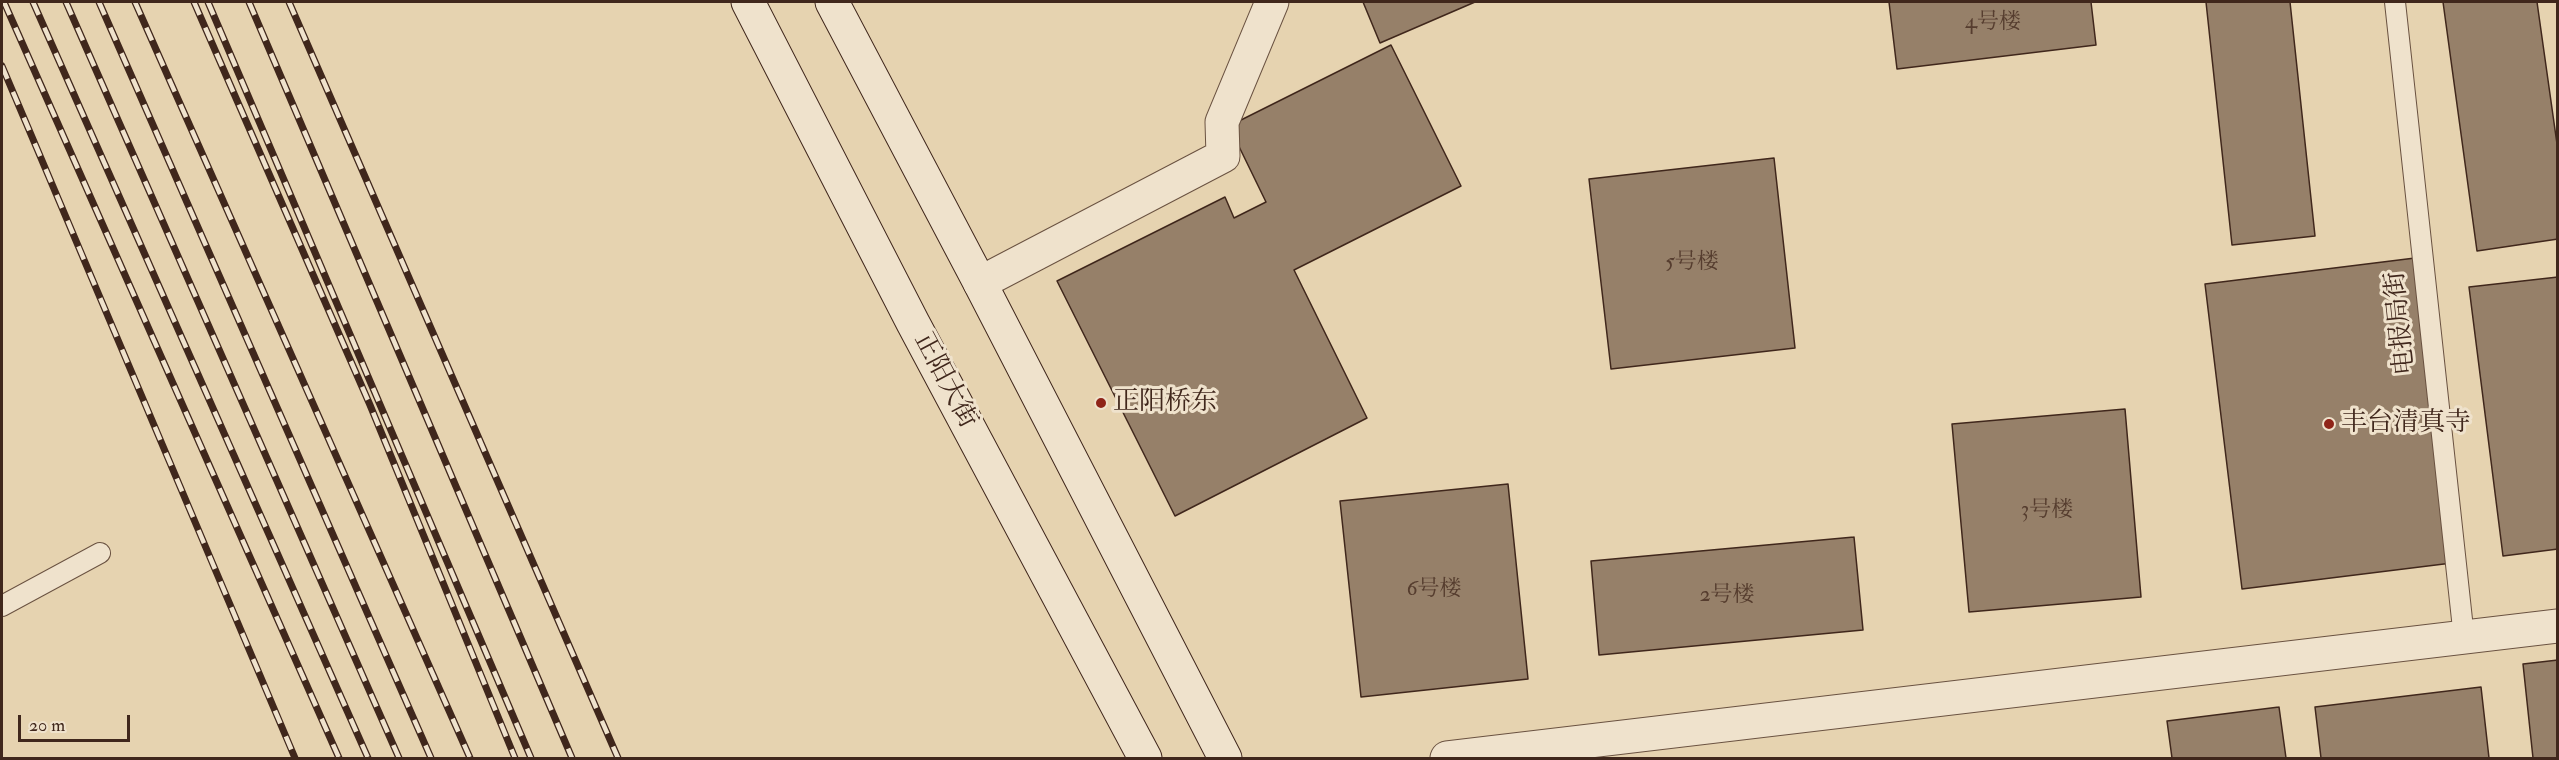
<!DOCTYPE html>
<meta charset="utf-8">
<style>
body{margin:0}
#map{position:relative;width:2559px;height:760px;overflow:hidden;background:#e6d3b0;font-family:"IM FELL Double Pica",serif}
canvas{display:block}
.frame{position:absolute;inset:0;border:3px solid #40271c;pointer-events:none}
.scale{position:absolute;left:18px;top:715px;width:112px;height:27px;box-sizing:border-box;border:3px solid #40271c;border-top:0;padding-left:8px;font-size:18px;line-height:21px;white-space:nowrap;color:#40271c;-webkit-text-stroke:4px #efe2cc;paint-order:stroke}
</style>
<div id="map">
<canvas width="2559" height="760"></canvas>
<div class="frame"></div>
<div class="scale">20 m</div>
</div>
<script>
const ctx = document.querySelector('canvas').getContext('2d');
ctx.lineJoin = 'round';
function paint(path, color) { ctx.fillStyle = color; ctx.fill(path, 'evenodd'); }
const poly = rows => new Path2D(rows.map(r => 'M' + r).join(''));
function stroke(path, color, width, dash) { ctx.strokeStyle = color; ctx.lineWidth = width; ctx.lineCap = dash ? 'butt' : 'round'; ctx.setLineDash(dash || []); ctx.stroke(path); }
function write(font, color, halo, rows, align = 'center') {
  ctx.font = font + ' "IM FELL Double Pica","Noto Serif SC",serif'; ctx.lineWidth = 6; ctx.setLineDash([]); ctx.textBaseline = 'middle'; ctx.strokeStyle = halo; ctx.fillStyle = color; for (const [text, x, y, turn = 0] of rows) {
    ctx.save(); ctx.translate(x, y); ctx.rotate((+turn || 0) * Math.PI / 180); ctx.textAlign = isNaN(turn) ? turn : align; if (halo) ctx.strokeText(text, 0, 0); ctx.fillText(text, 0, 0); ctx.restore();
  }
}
const building = poly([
 [1363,2,1475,2,1380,43,1363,2],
 [1889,2,2091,2,2096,45,1897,69,1889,2],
 [2206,2,2290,2,2315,236,2232,245,2206,2],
 [2443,2,2537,2,2558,151,2558,239,2477,251,2443,2],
 [1391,45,1461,186,1294,270,1367,418,1175,516,1057,281,1225,197,1234,218,1266,202,1229,126,1391,45],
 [1774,158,1795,348,1611,369,1589,179,1774,158],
 [2415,258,2452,563,2242,589,2205,284,2415,258],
 [2558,277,2558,549,2503,556,2469,287,2558,277],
 [2125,409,2141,597,1969,612,1952,424,2125,409],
 [1508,484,1528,679,1361,697,1340,501,1508,484],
 [1854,537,1863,630,1599,655,1591,561,1854,537],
 [2558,660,2558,758,2533,758,2523,664,2558,660],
 [2481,687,2489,758,2321,758,2315,707,2481,687],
 [2279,707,2286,758,2172,758,2167,721,2279,707]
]);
const service = poly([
 [2395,2,2464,638],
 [2,606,100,553]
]);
const minor = poly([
 [980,283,1223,156,1222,122,1272,2],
 [1447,758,2558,626]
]);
const secondary = poly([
 [748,2,913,323,1145,758],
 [832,2,980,283,1225,758]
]);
const rail = poly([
 [4,2,339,758],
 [33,2,368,758],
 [66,2,399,758],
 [99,2,431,758],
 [135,2,470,758],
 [194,2,370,405,515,758],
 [208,2,531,758],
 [249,2,572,758],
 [289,2,618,758],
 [2,66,295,758]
]);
const markers = [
 [1101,403,6,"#8f2418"],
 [2329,424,6,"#8f2418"]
];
const numberNames = [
 ["4号楼",1993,23],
 ["5号楼",1692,263],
 ["3号楼",2047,511],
 ["6号楼",1434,590],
 ["2号楼",1727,596]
];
const streetNames = [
 ["电报局街",2402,323,-96],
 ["正阳大街",944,381,62]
];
const poiNames = [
 ["正阳桥东",1113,403],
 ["丰台清真寺",2341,424]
];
paint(building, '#968069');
stroke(building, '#40271c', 1.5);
stroke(service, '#6a5241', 22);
stroke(minor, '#6a5241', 35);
stroke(secondary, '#40271c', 35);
stroke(service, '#efe2cc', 20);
stroke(minor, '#efe2cc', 33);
stroke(secondary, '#efe2cc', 33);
stroke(rail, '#40271c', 7);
stroke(rail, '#efe2cc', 4.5, [14]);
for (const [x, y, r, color] of markers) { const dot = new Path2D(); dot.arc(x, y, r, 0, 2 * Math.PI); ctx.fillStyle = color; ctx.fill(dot); stroke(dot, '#efe2cc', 2); }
write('22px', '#563d2f', null, numberNames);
write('26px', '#40271c', '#efe2cc', streetNames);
write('26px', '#40271c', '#efe2cc', poiNames, 'left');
</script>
